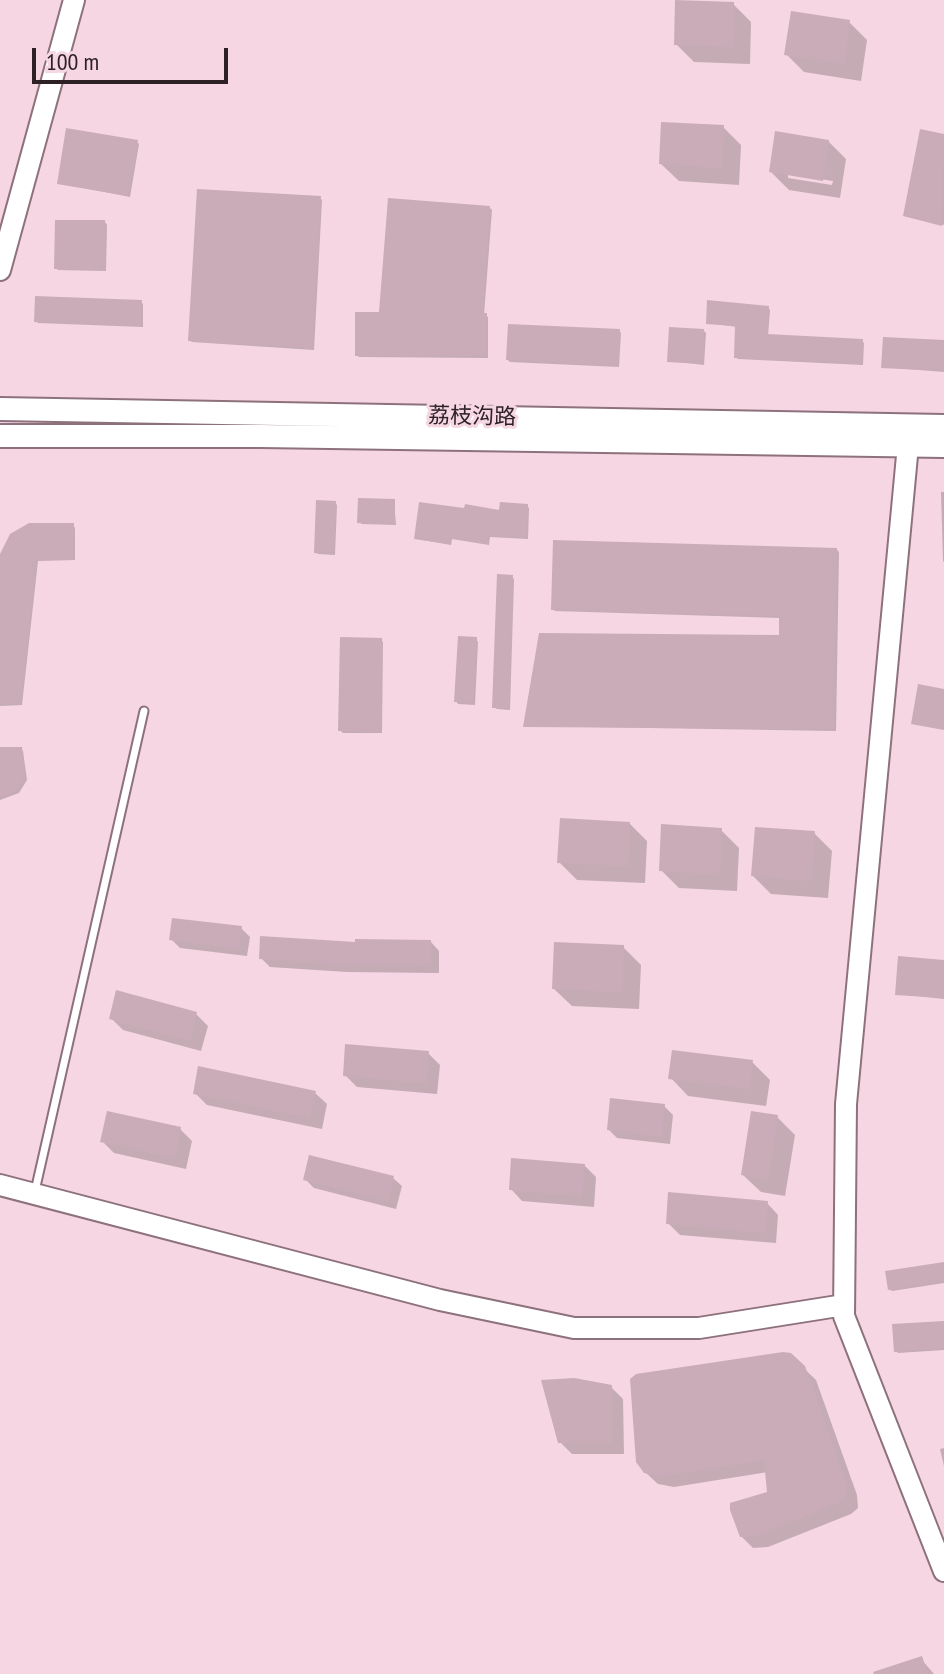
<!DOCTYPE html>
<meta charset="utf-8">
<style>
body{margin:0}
#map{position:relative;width:944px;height:1674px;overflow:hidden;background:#f5d6e2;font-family:"PT Sans Narrow",sans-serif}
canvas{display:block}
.scale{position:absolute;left:32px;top:48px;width:196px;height:36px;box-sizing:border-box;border:4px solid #2d2126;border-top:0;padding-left:10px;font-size:24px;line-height:28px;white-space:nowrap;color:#2d2126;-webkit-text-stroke:6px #f5d6e2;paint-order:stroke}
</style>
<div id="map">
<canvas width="944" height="1674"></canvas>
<div class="scale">100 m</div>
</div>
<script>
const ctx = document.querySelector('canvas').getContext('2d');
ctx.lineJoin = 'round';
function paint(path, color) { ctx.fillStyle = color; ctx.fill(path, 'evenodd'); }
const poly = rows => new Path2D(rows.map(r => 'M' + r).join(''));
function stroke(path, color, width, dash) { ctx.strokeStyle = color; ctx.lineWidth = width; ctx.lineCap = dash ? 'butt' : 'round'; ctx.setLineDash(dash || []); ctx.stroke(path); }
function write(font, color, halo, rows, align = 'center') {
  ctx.font = font + ' "PT Sans Narrow","Noto Sans SC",sans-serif'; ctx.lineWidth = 6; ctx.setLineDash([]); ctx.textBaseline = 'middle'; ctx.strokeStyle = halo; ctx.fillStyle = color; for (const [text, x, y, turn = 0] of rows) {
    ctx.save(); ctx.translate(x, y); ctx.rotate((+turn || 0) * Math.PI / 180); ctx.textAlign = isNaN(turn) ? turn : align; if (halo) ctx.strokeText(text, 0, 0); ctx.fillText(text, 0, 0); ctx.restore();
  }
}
const shadow = poly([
 [733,4,751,22,750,64,694,62,676,44],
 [849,22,867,40,861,81,804,72,786,54],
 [723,127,741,145,739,185,679,181,661,164],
 [922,131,944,136,944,225,905,216],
 [828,141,846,159,840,198,789,190,771,172],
 [788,174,833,181,832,185,788,178],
 [137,142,139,144,130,197,59,183],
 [320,198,322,200,314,350,192,342,190,340],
 [490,208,492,210,484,315,488,317,488,358,359,357,357,355,381,314],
 [105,222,107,225,106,271,58,270,56,268],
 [141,302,143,304,143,327,38,323,36,321],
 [768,307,770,310,768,336,862,341,864,343,863,365,738,359,736,357,737,327,708,323],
 [619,331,621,333,619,367,510,362,508,360],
 [704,331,706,333,704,365,670,361],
 [944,342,944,372,883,367],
 [941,492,944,492,944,562,943,561],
 [394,501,396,525,362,524,359,522],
 [335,503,337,505,335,555,318,554,316,552],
 [527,506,529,508,528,539,490,537,489,545,452,539,451,545,417,539],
 [73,525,75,528,75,560,38,561,22,705,0,706,0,559],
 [837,550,839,552,836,731,525,726,781,637,781,618,555,611,553,609],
 [512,577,514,579,510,710,497,709,494,707],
 [476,639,478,642,475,705,458,704,456,701],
 [381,640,383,642,382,733,343,733,340,730],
 [0,749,21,749,23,751,27,780,19,793,0,800],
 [629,823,647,841,645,883,577,880,559,862],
 [721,830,739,848,737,891,679,888,661,870],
 [814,833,832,851,828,898,771,894,753,876],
 [241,928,250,937,247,956,180,948,171,939],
 [431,942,439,951,439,973,347,972,270,967,261,958,357,944],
 [623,947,641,965,639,1009,572,1006,554,989],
 [944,962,944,999,897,994],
 [196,1014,208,1026,201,1051,123,1030,111,1018],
 [428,1053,440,1065,437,1094,357,1087,345,1075],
 [752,1062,770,1080,766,1106,688,1096,671,1078],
 [195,1093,315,1093,327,1104,322,1129,207,1105],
 [664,1106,673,1115,670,1144,617,1138,609,1130],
 [777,1117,795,1135,785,1196,761,1192,743,1175],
 [180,1129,192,1141,186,1169,114,1153,103,1142],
 [584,1165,596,1177,594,1207,522,1201,511,1189],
 [393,1178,402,1186,396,1209,314,1188,305,1179],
 [767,1203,778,1215,776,1243,680,1235,668,1223],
 [944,1264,944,1283,892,1291,889,1289],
 [944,1323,944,1350,898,1353,896,1351],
 [790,1355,816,1380,857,1495,858,1508,851,1514,768,1547,753,1548,741,1536,769,1493,768,1472,674,1487,658,1484,645,1472],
 [611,1387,623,1399,624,1454,572,1454,560,1442],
 [944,1448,944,1466,940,1449],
 [921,1659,934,1674,873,1674]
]);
const building = poly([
 [675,0,734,2,733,47,674,45],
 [791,11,850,20,844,64,784,55],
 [661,122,724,125,722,168,659,164],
 [66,128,138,140,128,196,57,184],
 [920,129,944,134,942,226,903,216],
 [775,131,829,140,823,181,769,172],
 [197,189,321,196,312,348,188,341],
 [388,198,490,206,483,313,487,313,487,356,355,356,355,312,379,312],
 [55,220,105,220,105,270,54,269],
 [35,296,142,300,141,326,34,322],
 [707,300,769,306,767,334,863,339,862,364,734,358,735,326,706,324],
 [508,324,620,329,618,366,506,360],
 [669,327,704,329,703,364,667,362],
 [883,337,944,340,944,371,881,368],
 [358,498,395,499,395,524,357,523],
 [316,500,336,501,334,554,314,553],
 [419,502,464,508,465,504,499,510,500,502,528,504,526,538,488,536,487,544,450,538,449,544,414,539],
 [29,523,74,523,73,559,36,560,21,704,0,704,0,554,10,534],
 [553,540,837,548,834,729,523,727,539,633,779,635,779,616,551,610],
 [497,574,513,575,509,708,492,708],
 [458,636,477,637,473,703,454,702],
 [340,637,382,638,381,732,338,731],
 [918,684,944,689,944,730,911,724],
 [0,747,22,747,25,778,17,791,0,797],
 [560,818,630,822,628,866,557,863],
 [661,824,722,828,720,875,659,871],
 [755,827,815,831,811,881,751,876],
 [172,918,242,926,239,949,169,940],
 [260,936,355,942,355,939,431,940,431,965,337,964,259,959],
 [554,942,624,945,622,992,552,989],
 [898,956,944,960,944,998,895,995],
 [116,990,197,1012,190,1041,109,1019],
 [345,1044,429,1051,426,1083,343,1076],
 [672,1050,753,1060,749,1089,668,1079],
 [198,1066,316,1091,310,1118,193,1094],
 [610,1098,665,1104,662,1137,607,1130],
 [107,1111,181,1127,175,1158,100,1142],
 [751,1111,778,1115,768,1180,741,1175],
 [309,1155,394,1176,388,1201,303,1180],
 [511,1158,585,1164,582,1196,509,1190],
 [668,1192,768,1201,765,1233,666,1224],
 [944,1262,944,1281,888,1290,885,1271],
 [944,1321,944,1348,894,1352,892,1324],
 [783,1352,791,1353,805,1366,846,1482,846,1496,839,1502,756,1536,740,1537,730,1510,730,1503,767,1492,764,1460,661,1476,644,1473,636,1462,630,1379,636,1374],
 [574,1378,612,1385,612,1443,558,1443,541,1380],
 [922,1656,928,1674,874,1674,873,1672]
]);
const lane = poly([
 [35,1191,144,711]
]);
const secondary = poly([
 [0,270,74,0],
 [908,445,846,1104,844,1316,944,1571],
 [0,1185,440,1300,574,1328,699,1328,844,1305]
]);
const primary = poly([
 [0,409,944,426],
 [0,436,261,436,944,446]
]);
const streetNames = [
 ["荔枝沟路",472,417,1]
];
paint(shadow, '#0003');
paint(building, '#caacb8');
stroke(lane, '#8d717c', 11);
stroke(secondary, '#8d717c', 24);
stroke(primary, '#8d717c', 26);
stroke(lane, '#fff', 7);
stroke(secondary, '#fff', 20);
stroke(primary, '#fff', 22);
write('22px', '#2d2126', '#f5d6e2', streetNames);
</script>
